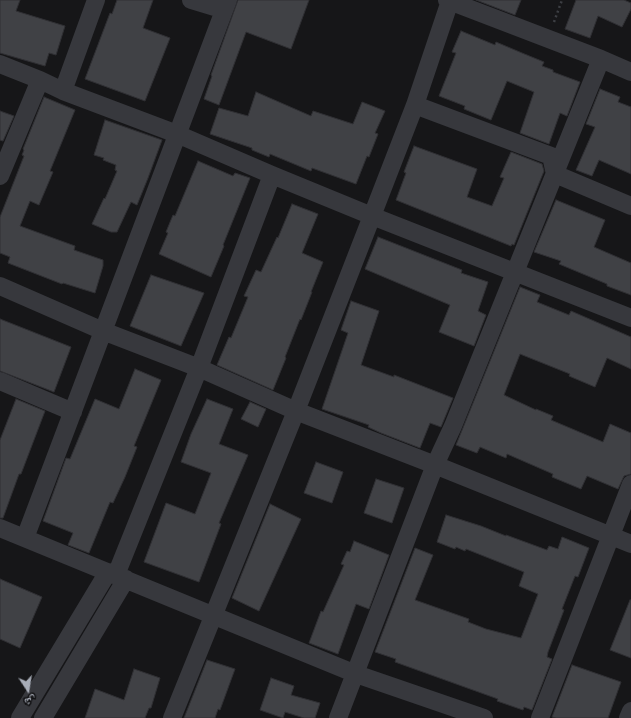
<!DOCTYPE html>
<meta charset="utf-8">
<style>
body{margin:0}
#map{position:relative;width:631px;height:718px;overflow:hidden;background:#161618;font-family:"Space Grotesk","Noto Naskh Arabic",sans-serif}
canvas{display:block}
.north{position:absolute;left:8px;top:670px;width:40px;height:40px;-webkit-text-stroke:3px #111113;paint-order:stroke;rotate:168deg;font-size:11px;font-weight:700;line-height:16px;text-align:center;color:#a8adb8}
.north::after{content:'';display:block;margin:auto;width:14px;height:18px;background:#a8adb8;clip-path:polygon(50% 0,100% 100%,50% 72%,0 100%)}
</style>
<div id="map">
<canvas width="631" height="718"></canvas>
<div class="north">ش</div>
</div>
<script>
const ctx = document.querySelector('canvas').getContext('2d');
ctx.lineJoin = 'round';
function paint(path, color) { ctx.fillStyle = color; ctx.fill(path, 'evenodd'); }
const poly = rows => new Path2D(rows.map(r => 'M' + r).join(''));
function stroke(path, color, width, dash) { ctx.strokeStyle = color; ctx.lineWidth = width; ctx.lineCap = dash ? 'butt' : 'round'; ctx.setLineDash(dash || []); ctx.stroke(path); }
const building = poly([
 [0,0,20,0,16,11,65,26,56,55,49,53,45,66,0,53,0,0],
 [117,0,153,0,143,28,170,38,145,101,85,79,110,13,112,14,117,0],
 [238,0,309,0,291,49,246,32,219,105,204,99,212,76,211,75,238,0],
 [476,0,521,0,515,15,476,0],
 [576,0,624,0,631,3,631,9,622,27,598,16,590,38,565,29,576,0],
 [461,31,495,45,496,42,522,53,544,62,542,66,553,70,553,72,580,82,567,116,560,113,549,144,520,133,534,92,507,81,491,120,464,109,465,106,439,96,456,53,452,52,461,31],
 [600,89,620,97,618,102,631,107,631,174,599,160,592,176,576,170,595,127,586,124,600,89],
 [256,92,311,116,313,111,353,124,362,102,385,111,375,133,378,134,369,157,367,156,356,184,312,168,311,171,270,154,269,157,252,150,252,148,210,134,219,108,248,116,256,92],
 [44,97,75,110,50,171,53,172,39,205,30,201,20,226,75,246,74,250,103,260,103,266,95,293,63,283,62,284,8,263,10,257,0,253,0,217,24,156,22,155,24,150,23,149,44,97],
 [0,111,14,116,3,141,0,140,0,111],
 [105,120,162,140,148,178,137,205,131,202,117,232,111,232,92,224,104,198,105,199,117,171,115,170,116,165,103,160,104,158,94,155,105,120],
 [414,146,477,169,467,197,492,206,504,178,500,177,511,152,542,164,544,171,514,245,512,244,511,246,396,200,406,173,404,172,414,146],
 [198,161,233,176,235,173,250,178,223,245,224,246,211,277,159,254,168,233,166,232,173,215,175,216,198,161],
 [556,200,605,220,594,247,631,263,631,295,607,286,607,284,559,264,561,261,534,252,556,200],
 [292,204,318,214,302,253,323,262,311,292,312,292,301,320,300,319,285,357,286,358,273,390,217,365,229,337,231,338,248,297,244,296,256,270,261,272,277,237,278,238,292,204],
 [378,237,462,270,461,273,488,282,478,311,486,315,474,346,439,332,450,305,365,269,378,237],
 [151,275,204,293,181,346,130,326,151,275],
 [520,287,540,295,537,302,569,315,571,311,631,337,631,369,607,358,595,387,569,376,570,374,520,354,504,395,536,410,536,409,553,416,551,420,603,442,610,424,631,433,631,474,624,476,618,489,587,476,581,489,552,477,553,474,507,454,506,458,480,447,477,453,456,445,520,287],
 [351,301,379,311,361,365,394,377,394,375,453,398,441,427,430,423,420,448,381,433,368,427,369,425,322,409,348,333,341,330,351,301],
 [0,319,71,347,54,392,0,371,0,319],
 [135,369,161,380,134,446,137,447,125,477,113,503,110,502,89,553,68,545,73,533,43,521,66,458,70,459,95,399,119,409,135,369],
 [16,399,45,411,21,474,19,474,3,518,0,518,0,440,16,399],
 [207,399,233,409,219,444,248,455,219,523,221,524,199,582,144,562,166,503,195,514,211,473,181,462,191,434,207,399],
 [250,402,266,409,258,427,241,419,250,402],
 [316,462,343,472,332,503,304,493,316,462],
 [376,479,404,488,392,523,364,513,376,479],
 [270,504,301,519,259,611,232,598,270,504],
 [446,515,481,526,506,536,506,535,547,550,549,546,558,549,562,537,589,548,578,577,575,576,562,609,564,610,548,652,547,657,552,659,532,710,524,707,523,710,497,701,498,699,395,662,396,659,375,652,415,548,433,555,415,600,469,619,468,622,486,629,521,638,538,594,519,586,524,572,466,549,465,551,456,547,455,549,437,542,446,515],
 [354,541,389,555,369,609,356,604,338,654,309,643,321,611,323,612,344,565,341,564,347,551,350,552,354,541],
 [0,579,42,597,20,648,0,639,0,579],
 [630,600,631,600,631,658,610,650,630,600],
 [207,660,235,669,220,710,218,709,215,718,184,718,207,660],
 [572,665,621,682,608,718,556,718,552,717,572,665],
 [134,669,160,678,151,708,149,708,145,718,85,718,95,689,124,700,134,669],
 [271,678,294,686,291,695,320,703,315,718,304,718,285,712,283,718,260,710,271,678]
]);
const path = poly([
 [554,22,562,0]
]);
const minor = poly([
 [191,0,224,10],
 [447,0,601,59,631,72],
 [0,64,40,80,63,91,177,134,272,175,372,216,631,318],
 [63,91,96,0],
 [415,105,551,156,555,174,631,206],
 [0,176,40,80],
 [0,286,103,331,199,368,296,411,435,465,631,544],
 [0,381,73,412],
 [0,528,356,674,484,718],
 [25,538,228,0],
 [116,575,199,368,272,175],
 [20,718,108,572],
 [43,718,126,579],
 [172,718,296,411,372,216,415,105,450,1],
 [338,718,435,465,453,426,601,59],
 [540,718,631,484],
 [628,718,631,711]
]);
paint(building, '#404145');
stroke(building, '#303034', 1);
stroke(path, '#3d3f44', 2.5, [2, 3]);
stroke(minor, '#37383d', 18);
</script>
